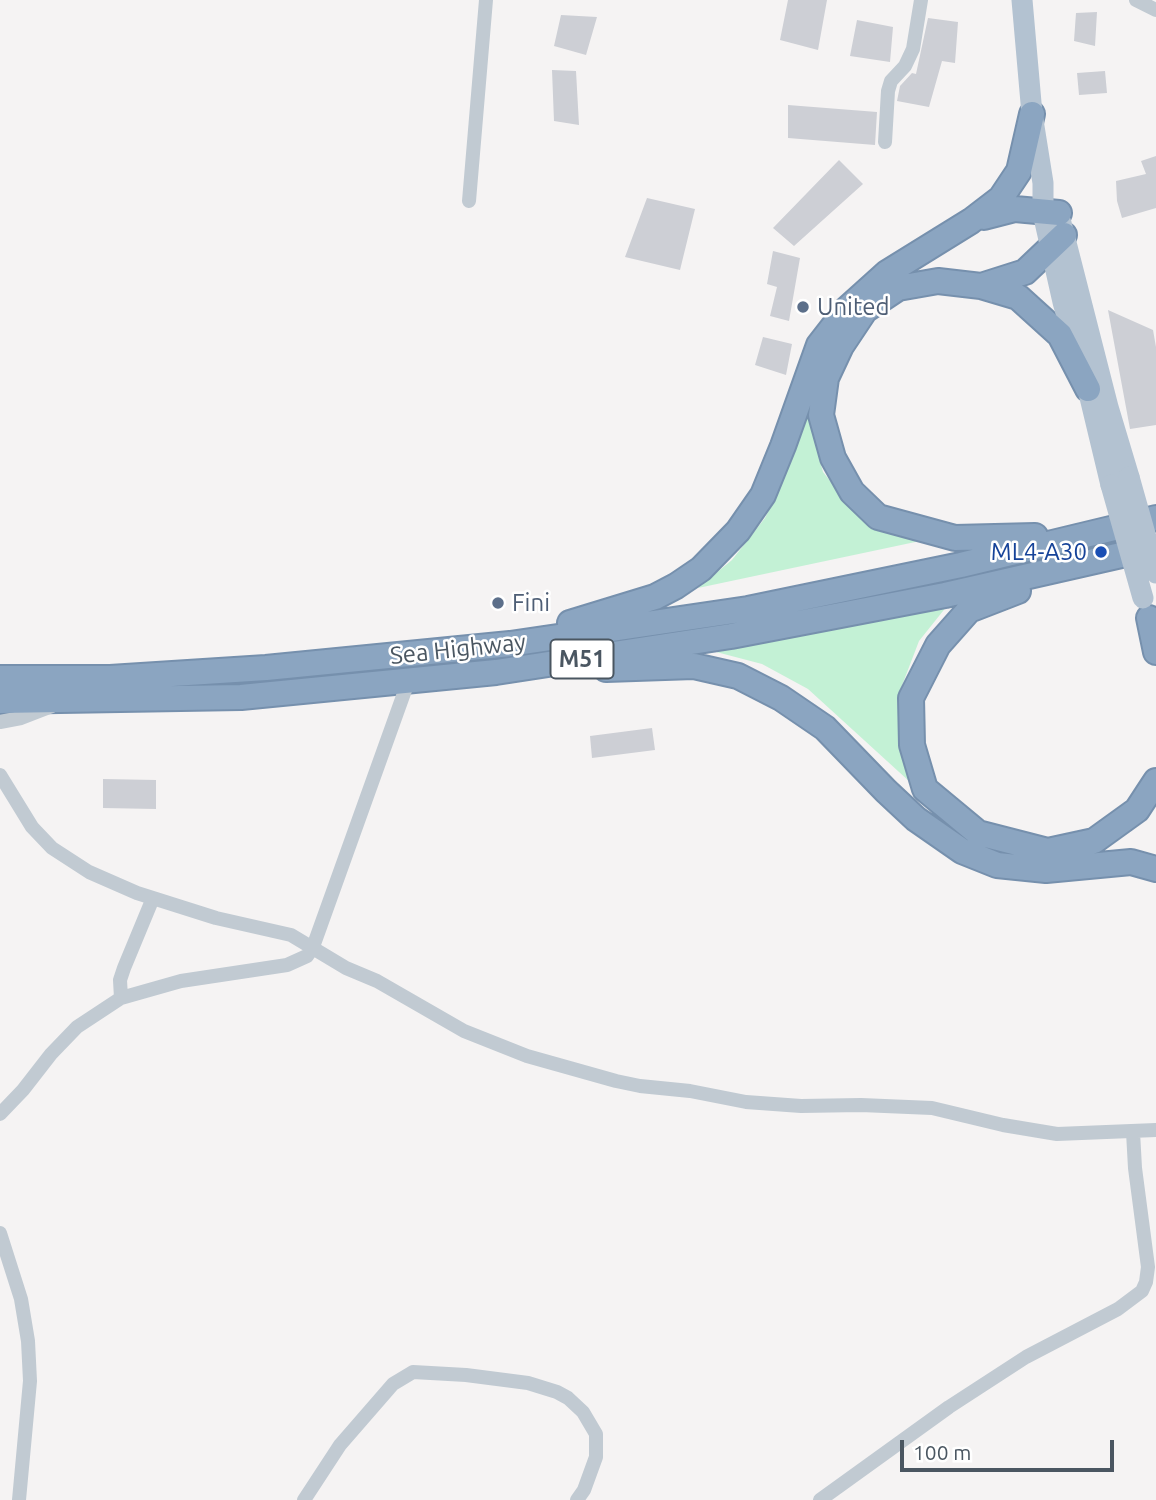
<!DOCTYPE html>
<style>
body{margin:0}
#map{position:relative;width:1156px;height:1500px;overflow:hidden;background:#f5f3f3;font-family:Ubuntu,sans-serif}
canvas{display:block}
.scale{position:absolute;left:900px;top:1440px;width:214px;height:32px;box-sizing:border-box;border:4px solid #4a5661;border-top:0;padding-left:9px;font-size:21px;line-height:24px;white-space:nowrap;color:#4a5661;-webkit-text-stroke:5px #fff;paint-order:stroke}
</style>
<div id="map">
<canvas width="1156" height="1500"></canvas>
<div class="scale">100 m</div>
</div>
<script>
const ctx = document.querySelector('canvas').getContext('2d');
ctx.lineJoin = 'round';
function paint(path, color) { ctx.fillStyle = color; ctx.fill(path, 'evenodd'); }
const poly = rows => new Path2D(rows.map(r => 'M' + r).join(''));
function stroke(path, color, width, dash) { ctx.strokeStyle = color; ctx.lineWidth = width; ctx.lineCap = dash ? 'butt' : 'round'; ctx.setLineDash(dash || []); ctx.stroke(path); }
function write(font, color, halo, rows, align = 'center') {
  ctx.font = font + ' Ubuntu,sans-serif'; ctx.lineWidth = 5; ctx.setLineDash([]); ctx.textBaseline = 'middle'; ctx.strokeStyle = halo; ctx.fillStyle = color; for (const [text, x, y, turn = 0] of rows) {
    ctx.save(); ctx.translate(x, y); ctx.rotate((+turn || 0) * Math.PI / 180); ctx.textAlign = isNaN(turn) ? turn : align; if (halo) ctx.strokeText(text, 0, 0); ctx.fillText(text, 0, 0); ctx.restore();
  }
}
const green = poly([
 [810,403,814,439,823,472,851,507,920,541,698,588,732,560,765,518,785,477],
 [947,606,919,641,901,688,898,737,910,782,808,689,762,664,701,648]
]);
const building = poly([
 [788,0,827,0,818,50,780,40],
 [1097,12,1095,46,1074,41,1076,13],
 [561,15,597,17,586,55,554,46],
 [928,18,958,22,955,63,942,61,929,107,897,101,900,86,912,73,916,74],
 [857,20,893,27,890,62,850,56],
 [552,70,576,71,579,125,554,121],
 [1105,71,1107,93,1079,95,1077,73],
 [788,105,877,112,875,145,788,138],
 [1156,156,1156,208,1122,218,1117,201,1116,181,1146,174,1141,161],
 [839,160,863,184,794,246,773,228],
 [647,198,695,209,680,270,625,257],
 [773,251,800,258,789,321,770,316,777,287,767,284],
 [1108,310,1153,330,1156,347,1156,425,1130,429],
 [763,337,792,344,786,375,755,365],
 [652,728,655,750,592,758,590,736],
 [103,779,156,780,156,809,103,808]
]);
const street = poly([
 [1136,0,1156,10],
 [885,142,888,91,891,81,905,66,913,49,921,0],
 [469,201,486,0],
 [0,722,21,718,52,706],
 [0,775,32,827,52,848,89,872,137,893,216,918,291,935,346,968,377,981,464,1031,527,1056,616,1081,640,1086,690,1091,746,1102,801,1106,861,1105,932,1108,1003,1125,1057,1134,1156,1130],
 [121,998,120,980,124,968,153,898],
 [0,1114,23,1090,51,1054,77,1027,121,998,181,981,287,965,307,956,313,947,408,682],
 [0,1233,21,1299,28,1341,30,1381,19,1500],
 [304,1500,340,1445,393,1384,413,1372,466,1375,528,1383,557,1392,568,1398,583,1412,596,1434,596,1457,584,1490,577,1500],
 [820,1500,949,1407,1026,1357,1118,1309,1142,1291,1146,1282,1148,1267,1135,1168,1133,1132]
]);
const primary = poly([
 [1022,0,1032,114,1043,183,1043,213,1063,302,1088,389,1111,485],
 [1061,223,1108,407,1129,477]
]);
const highway = poly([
 [984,217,1015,209,1059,213],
 [981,286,1025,272,1064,235],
 [1035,536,955,538,878,517,852,492,833,458,821,415,826,378,841,346,865,310,898,288,938,281,981,286,1018,297,1060,335,1088,389],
 [1018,591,969,610,938,645,911,698,912,745,925,789,978,833,1048,851,1094,841,1137,810,1156,781],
 [1149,618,1156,652],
 [570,623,655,597,676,586,701,569,738,531,763,495,783,446,819,345,847,309,887,273,971,221,1001,198,1019,171,1032,114],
 [606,669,694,666,738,676,781,698,825,728,886,791,916,819,962,851,997,865,1046,870,1131,862,1156,869],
 [0,678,110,678,266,668,510,644,748,609,961,565,1156,518],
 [0,701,241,697,496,672,731,636,945,595,1152,548]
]);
const primaryBridge = poly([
 [1129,477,1156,573],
 [1111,485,1143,598]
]);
const markers = [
 [803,307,7,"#5c6f8a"],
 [1101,552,7,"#1a4fb4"],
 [498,603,7,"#5c6f8a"]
];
const shields = [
 [582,659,63]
];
const shieldNames = [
 ["M51",582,659]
];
const serviceNames = [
 ["United",817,307],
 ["Fini",512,603]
];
const transitNames = [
 ["ML4-A30",1087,552]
];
const streetNames = [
 ["Sea Highway",458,649,-6]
];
paint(green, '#c3f1d5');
paint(building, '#cdcfd5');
stroke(highway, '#7690ad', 28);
stroke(street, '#c1cad2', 14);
stroke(primary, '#b3c2d1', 21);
stroke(highway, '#8ba5c1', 24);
stroke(primaryBridge, '#b3c2d1', 21);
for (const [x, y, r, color] of markers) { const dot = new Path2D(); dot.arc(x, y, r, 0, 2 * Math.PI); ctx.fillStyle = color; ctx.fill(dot); stroke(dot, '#fff', 2.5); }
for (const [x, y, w] of shields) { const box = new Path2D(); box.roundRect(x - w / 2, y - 19.5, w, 39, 5); ctx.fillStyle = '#fff'; ctx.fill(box); stroke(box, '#4a5661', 2); }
write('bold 23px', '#4a5661', null, shieldNames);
write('24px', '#4e5e75', '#fff', serviceNames, 'left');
write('24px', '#164399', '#fff', transitNames, 'right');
write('24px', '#4a5661', '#fff', streetNames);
</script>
